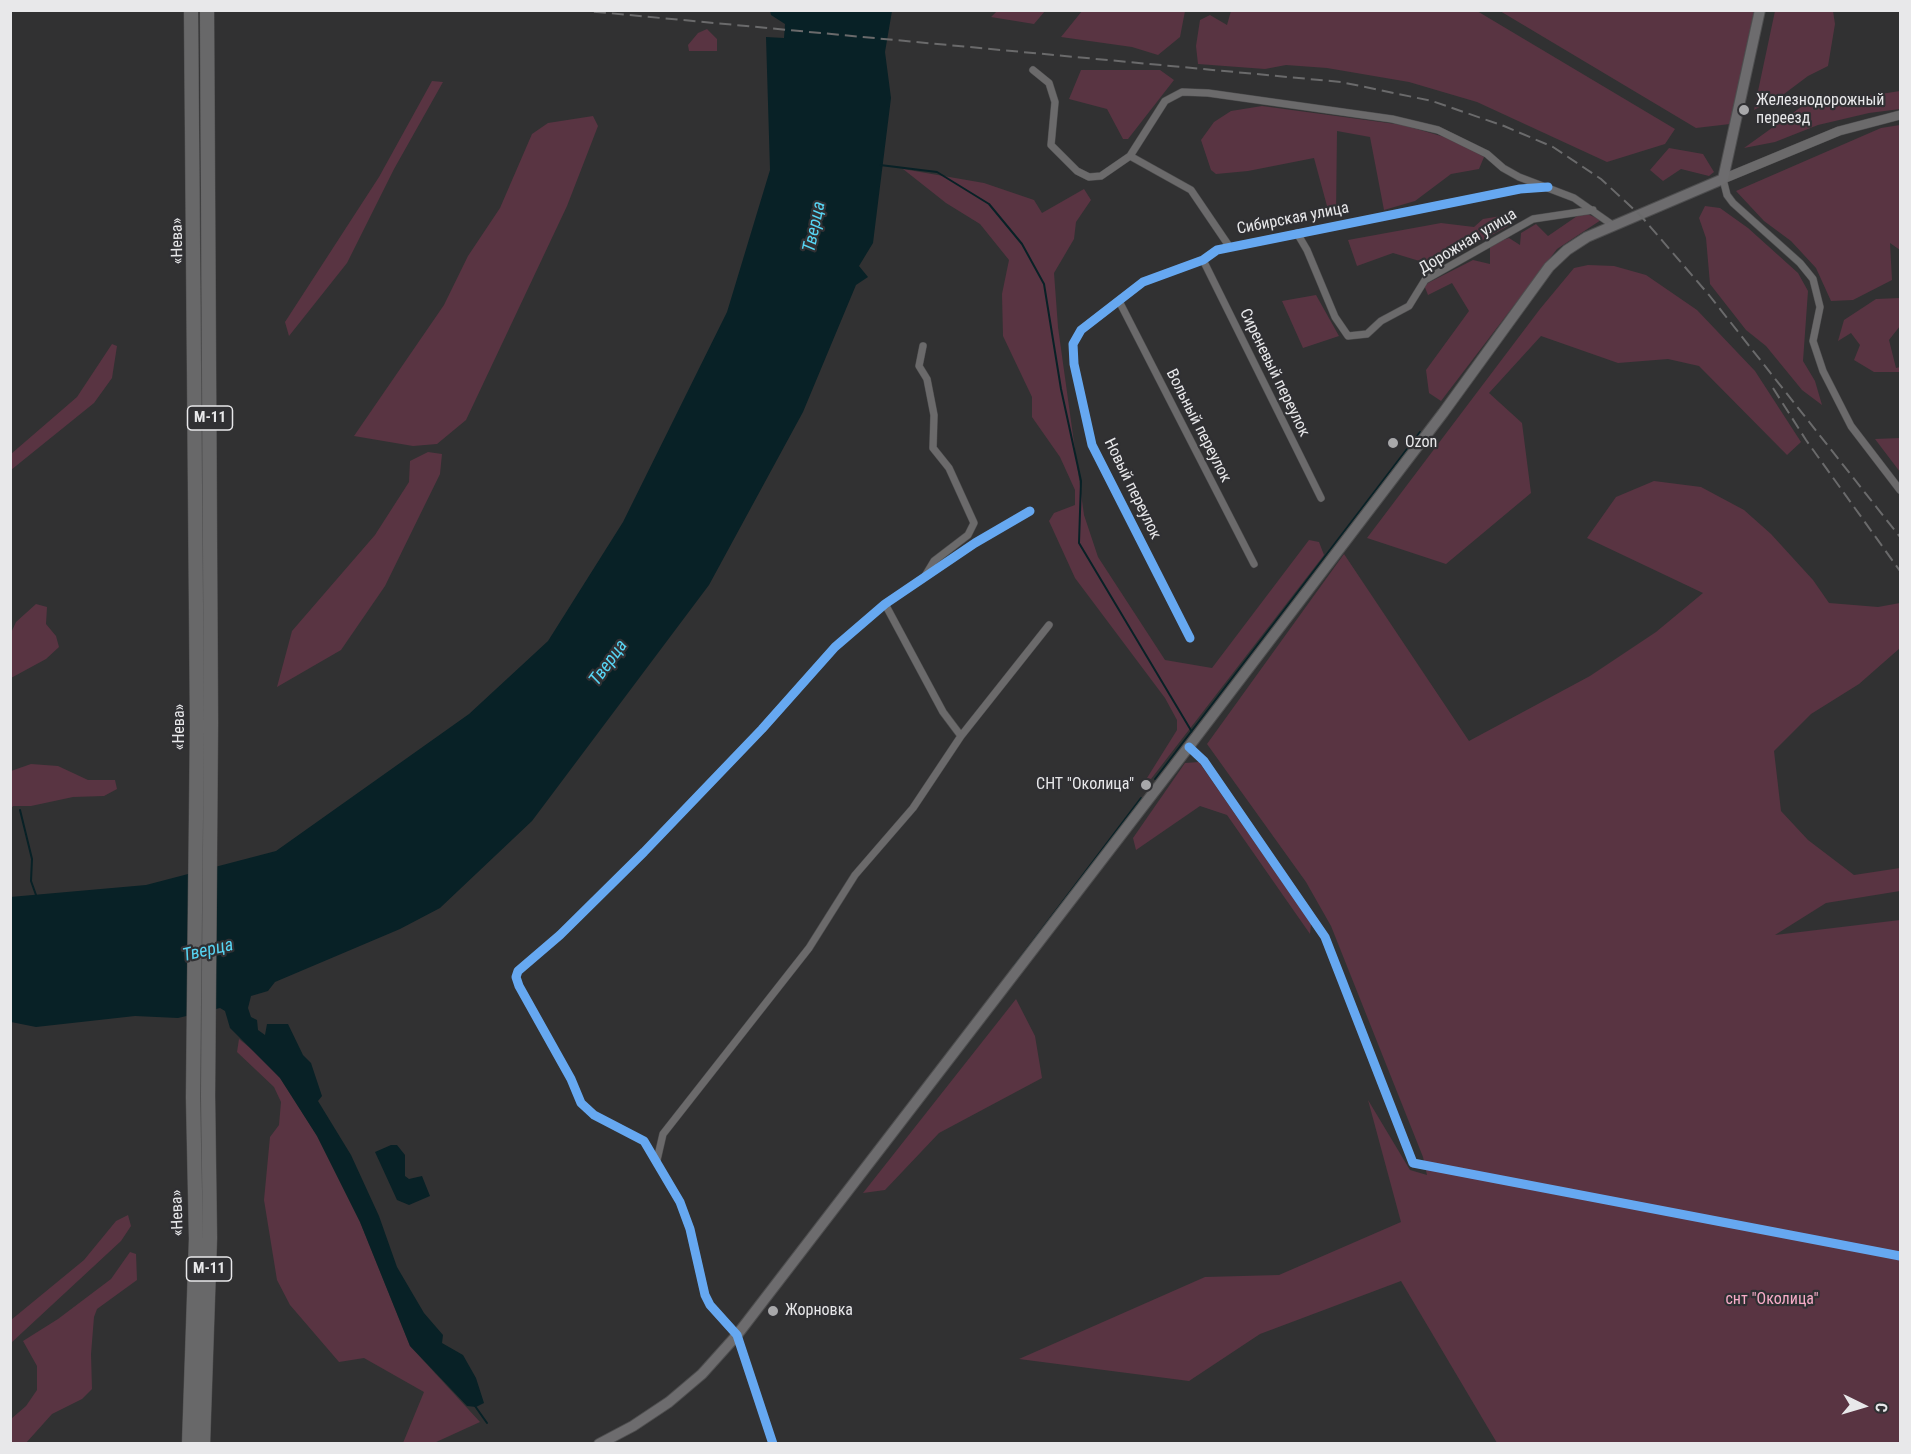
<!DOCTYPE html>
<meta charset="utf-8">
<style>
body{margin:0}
#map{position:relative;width:1911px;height:1454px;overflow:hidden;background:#313132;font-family:"Roboto Condensed",sans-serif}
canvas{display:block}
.frame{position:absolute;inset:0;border:12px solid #e8e8ea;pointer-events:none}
.north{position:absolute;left:1833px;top:1376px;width:60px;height:60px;-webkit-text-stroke:4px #303033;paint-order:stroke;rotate:95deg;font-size:16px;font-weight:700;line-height:24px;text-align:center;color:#e8e8ea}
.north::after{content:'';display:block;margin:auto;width:21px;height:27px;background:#e8e8ea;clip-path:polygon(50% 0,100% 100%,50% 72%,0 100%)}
</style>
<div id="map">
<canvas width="1911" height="1454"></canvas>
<div class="frame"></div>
<div class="north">С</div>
</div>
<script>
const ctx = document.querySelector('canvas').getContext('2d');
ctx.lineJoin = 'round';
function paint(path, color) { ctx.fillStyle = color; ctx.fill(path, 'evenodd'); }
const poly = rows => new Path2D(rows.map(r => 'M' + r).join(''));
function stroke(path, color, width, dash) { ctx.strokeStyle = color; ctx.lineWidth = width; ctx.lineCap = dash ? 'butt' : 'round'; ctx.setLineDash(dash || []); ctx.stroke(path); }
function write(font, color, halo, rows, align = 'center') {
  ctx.font = font + ' "Roboto Condensed",sans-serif'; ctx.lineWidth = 4.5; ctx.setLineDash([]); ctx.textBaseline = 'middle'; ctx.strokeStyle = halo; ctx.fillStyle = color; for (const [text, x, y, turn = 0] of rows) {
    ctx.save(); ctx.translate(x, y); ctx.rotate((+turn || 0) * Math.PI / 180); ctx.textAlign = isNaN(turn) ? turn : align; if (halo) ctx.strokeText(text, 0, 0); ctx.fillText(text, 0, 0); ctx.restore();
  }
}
const green = poly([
 [997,11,997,10,1045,11,1034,24,991,17],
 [1082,11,1082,10,1185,11,1180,37,1158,55,1132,47,1061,37],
 [1231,11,1477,11,1675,129,1665,144,1607,162,1477,102,1409,82,1327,68,1286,65,1265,69,1198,64,1196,46,1200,20,1210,15,1227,25],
 [1500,11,1754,11,1730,124,1696,128],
 [1775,11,1833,11,1835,24,1828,66,1808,76,1784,94,1754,110],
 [707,29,717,39,717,51,689,51,688,45,698,33],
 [1081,70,1160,70,1174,80,1128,139,1123,139,1107,109,1069,99],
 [432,81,443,82,394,169,347,263,289,336,285,322,379,177],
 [1900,91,1900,109,1869,113,1818,125,1775,142,1744,148,1808,102,1828,94,1848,99],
 [1262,106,1403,125,1455,140,1484,157,1479,169,1451,174,1415,201,1384,210,1370,137,1337,131,1336,214,1330,217,1314,158,1248,171,1216,174,1211,170,1201,140,1214,122,1231,111],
 [593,116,598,126,567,206,466,420,437,444,413,446,354,436,444,305,468,256,500,208,532,134,548,123],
 [1900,125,1900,250,1890,243,1892,280,1853,300,1831,301,1816,268,1791,241,1764,221,1736,191,1881,128],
 [1669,148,1703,154,1714,172,1709,176,1681,169,1663,181,1650,170],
 [903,169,984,183,1034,200,1042,213,1084,189,1091,200,1076,222,1074,239,1054,273,1058,327,1084,515,1098,557,1165,660,1212,668,1309,540,1319,542,1324,555,1151,779,1147,778,1177,730,1177,720,1165,698,1075,578,1049,521,1054,513,1075,505,1075,490,1060,457,1032,417,1032,397,1003,336,1002,294,1009,260,980,224,946,203],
 [1705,206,1720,208,1748,228,1798,273,1808,291,1803,361,1815,381,1822,405,1802,390,1766,346,1746,330,1710,284,1706,238,1699,218],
 [1583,212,1601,220,1557,249,1441,401,1429,393,1426,370,1469,311,1452,283,1428,295,1424,285,1473,260,1490,264,1490,244,1509,238,1520,245,1521,233,1536,224,1548,236],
 [1507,215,1508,226,1436,266,1393,253,1357,266,1348,240,1441,223,1474,227,1483,219],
 [1588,265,1614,266,1646,275,1697,310,1755,371,1801,442,1787,455,1699,366,1668,359,1618,363,1541,336,1489,393,1522,423,1531,493,1446,564,1367,538,1540,309,1574,268],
 [1316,295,1339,336,1303,348,1282,301],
 [1900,298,1900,326,1889,340,1896,368,1900,367,1900,372,1874,372,1854,360,1860,345,1851,333,1838,341,1844,320,1876,299],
 [112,344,117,346,112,378,94,403,11,470,11,454,77,397],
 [1900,438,1900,472,1875,439],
 [428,452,442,454,440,474,385,586,341,650,277,687,292,631,375,535,409,482,410,461],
 [1654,481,1701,487,1744,510,1771,534,1813,580,1829,603,1878,607,1900,603,1900,648,1859,684,1811,714,1774,751,1781,811,1808,840,1854,875,1900,868,1900,891,1826,903,1775,935,1900,920,1900,1443,1497,1443,1401,1281,1260,1334,1189,1381,1019,1359,1205,1277,1279,1275,1401,1222,1368,1100,1410,1170,1427,1175,1423,1157,1331,926,1306,882,1207,744,1344,554,1469,741,1590,676,1656,632,1703,593,1587,538,1616,497],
 [36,604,47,607,46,624,56,636,59,647,46,659,11,678,11,633,16,622],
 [1199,762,1311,924,1310,934,1227,815,1200,806,1136,850,1133,838,1185,763],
 [31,764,58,766,88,780,115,780,117,789,104,796,73,797,31,806,13,806,11,809,11,771],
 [1016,999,1035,1036,1042,1078,939,1133,885,1190,863,1193],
 [239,1039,259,1055,280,1078,317,1136,360,1222,410,1346,480,1422,434,1443,403,1443,424,1392,364,1358,339,1362,290,1305,277,1280,264,1200,270,1137,279,1125,281,1102,274,1087,237,1052],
 [128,1215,131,1226,121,1241,11,1343,11,1320,84,1260,116,1221],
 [130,1252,136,1254,137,1280,97,1309,94,1317,91,1354,92,1389,82,1399,52,1414,26,1443,11,1443,11,1419,26,1406,37,1390,37,1366,23,1341,58,1319,111,1279]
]);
const water = poly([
 [770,11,892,11,885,52,891,98,873,243,859,266,868,277,856,285,803,412,709,585,532,821,440,908,400,929,275,982,268,991,251,996,248,1008,251,1017,257,1020,258,1030,265,1035,267,1024,288,1024,303,1055,311,1063,322,1096,318,1101,351,1155,379,1216,397,1267,424,1313,443,1335,442,1343,463,1355,476,1378,484,1403,476,1407,467,1406,410,1346,360,1222,317,1136,280,1078,230,1028,225,1011,220,1008,178,1018,135,1016,36,1027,11,1022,10,897,146,885,276,851,469,714,548,641,623,522,727,312,770,170,766,37,784,38,785,24,771,15],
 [391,1145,397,1145,405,1155,405,1176,409,1179,422,1176,430,1196,409,1205,397,1200,375,1152]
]);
const stream = poly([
 [880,165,937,172,989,204,1022,244,1044,284,1061,389,1081,481,1079,543,1192,732],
 [1155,779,1420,432],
 [20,810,32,859,31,881,36,895],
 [1014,966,1141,798],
 [475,1406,487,1423]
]);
const minor = poly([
 [1033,70,1049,83,1055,102,1051,145,1077,171,1089,177,1101,176,1130,156,1165,101,1182,92,1208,93,1392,119,1438,130,1487,154,1503,168,1519,177,1574,198,1614,226],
 [1130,156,1191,190,1229,246],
 [1723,179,1727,195,1733,203,1800,263,1813,279,1820,307,1813,341,1823,371,1851,426,1900,490],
 [1297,233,1307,250,1335,317,1348,336,1367,334,1381,321,1409,306,1425,280,1533,219,1593,210],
 [1203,260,1321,498],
 [1119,301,1254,564],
 [923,346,919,366,927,379,934,415,933,448,949,468,974,523,968,535,934,561,925,576],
 [885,604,943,712,961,736],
 [1190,638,1092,445,1074,364,1073,344,1081,330,1143,282,1203,260,1217,250,1520,189,1548,187],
 [1189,747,1204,761,1325,937,1413,1163,1900,1256],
 [657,1160,663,1134,809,948,855,875,913,808,961,736,1049,625],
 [773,1444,737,1335,710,1305,705,1295,690,1229,680,1202,644,1141,594,1115,581,1103,571,1079,519,986,516,977,518,971,560,935,644,852,762,729,835,647,885,604,975,543,1030,511]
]);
const tertiary = poly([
 [1723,179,1839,131,1900,115]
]);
const secondary = poly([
 [599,1444,633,1426,669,1402,702,1374,737,1335,1174,766,1443,413,1549,267,1567,250,1587,237,1723,179,1760,10]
]);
const motorway = poly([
 [189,1444,196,1239,193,1097,197,724,191,10],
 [203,1444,210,1238,208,1095,211,723,207,10]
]);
const rail = poly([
 [576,10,1341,82,1432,101,1504,126,1553,147,1601,179,1641,216,1709,295,1900,537],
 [1773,388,1806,440,1900,571]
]);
const cycleway = poly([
 [1190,638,1092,445,1074,364,1073,344,1081,330,1143,282,1203,260,1217,250,1520,189,1548,187],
 [1189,747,1204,761,1325,937,1413,1163,1900,1256],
 [773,1444,737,1335,710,1305,705,1295,690,1229,680,1202,644,1141,594,1115,581,1103,571,1079,519,986,516,977,518,971,560,935,644,852,762,729,835,647,885,604,975,543,1030,511]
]);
const markers = [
 [1744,110,6,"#a8a8aa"],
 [1393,443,6,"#a8a8aa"],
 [1146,785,6,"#a8a8aa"],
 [773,1311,6,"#a8a8aa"]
];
const shields = [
 [210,418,45],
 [209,1269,45]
];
const shieldNames = [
 ["М-11",210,418],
 ["М-11",209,1269]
];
const poiNames = [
 ["Железнодорожный",1756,101],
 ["переезд",1756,119],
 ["Ozon",1405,443],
 ["СНТ \"Околица\"",1134,785,"right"],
 ["Жорновка",785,1311]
];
const streetNames = [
 ["Сибирская улица",1293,219,-11],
 ["«Нева»",178,241,-91],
 ["Дорожная улица",1468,242,-31],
 ["Сиреневый переулок",1274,373,64],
 ["Вольный переулок",1198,426,63],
 ["Новый переулок",1132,489,64],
 ["«Нева»",180,727,-90],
 ["«Нева»",178,1213,-92]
];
const parkNames = [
 ["снт \"Околица\"",1772,1300]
];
const waterNames = [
 ["Тверца",815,227,-78],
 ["Тверца",609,663,-54],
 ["Тверца",208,951,-13]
];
paint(green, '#593442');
paint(water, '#082126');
stroke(stream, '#082126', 2);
stroke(minor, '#4e4e4f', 8);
stroke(tertiary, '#4e4e4f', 10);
stroke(secondary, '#4e4e4f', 12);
stroke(motorway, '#4e4e4f', 15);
stroke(minor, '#6b6a6b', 7);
stroke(tertiary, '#6b6a6b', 9);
stroke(secondary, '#6d6c6e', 10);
stroke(motorway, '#686869', 14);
stroke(rail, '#6a6a6b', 2, [12, 6]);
stroke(cycleway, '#66a8f1', 9);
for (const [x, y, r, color] of markers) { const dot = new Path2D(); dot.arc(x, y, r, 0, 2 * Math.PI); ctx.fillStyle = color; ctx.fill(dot); stroke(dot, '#303033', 2); }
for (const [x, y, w] of shields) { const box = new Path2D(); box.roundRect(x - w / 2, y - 12, w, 24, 4.5); ctx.fillStyle = '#303033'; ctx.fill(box); stroke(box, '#e8e8ea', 1.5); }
write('bold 15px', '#e8e8ea', null, shieldNames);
write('16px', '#e8e8ea', '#303033', poiNames, 'left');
write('16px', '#e8e8ea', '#303033', streetNames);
write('16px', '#f7acc8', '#303033', parkNames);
write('italic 18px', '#57d5f4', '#303033', waterNames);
</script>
